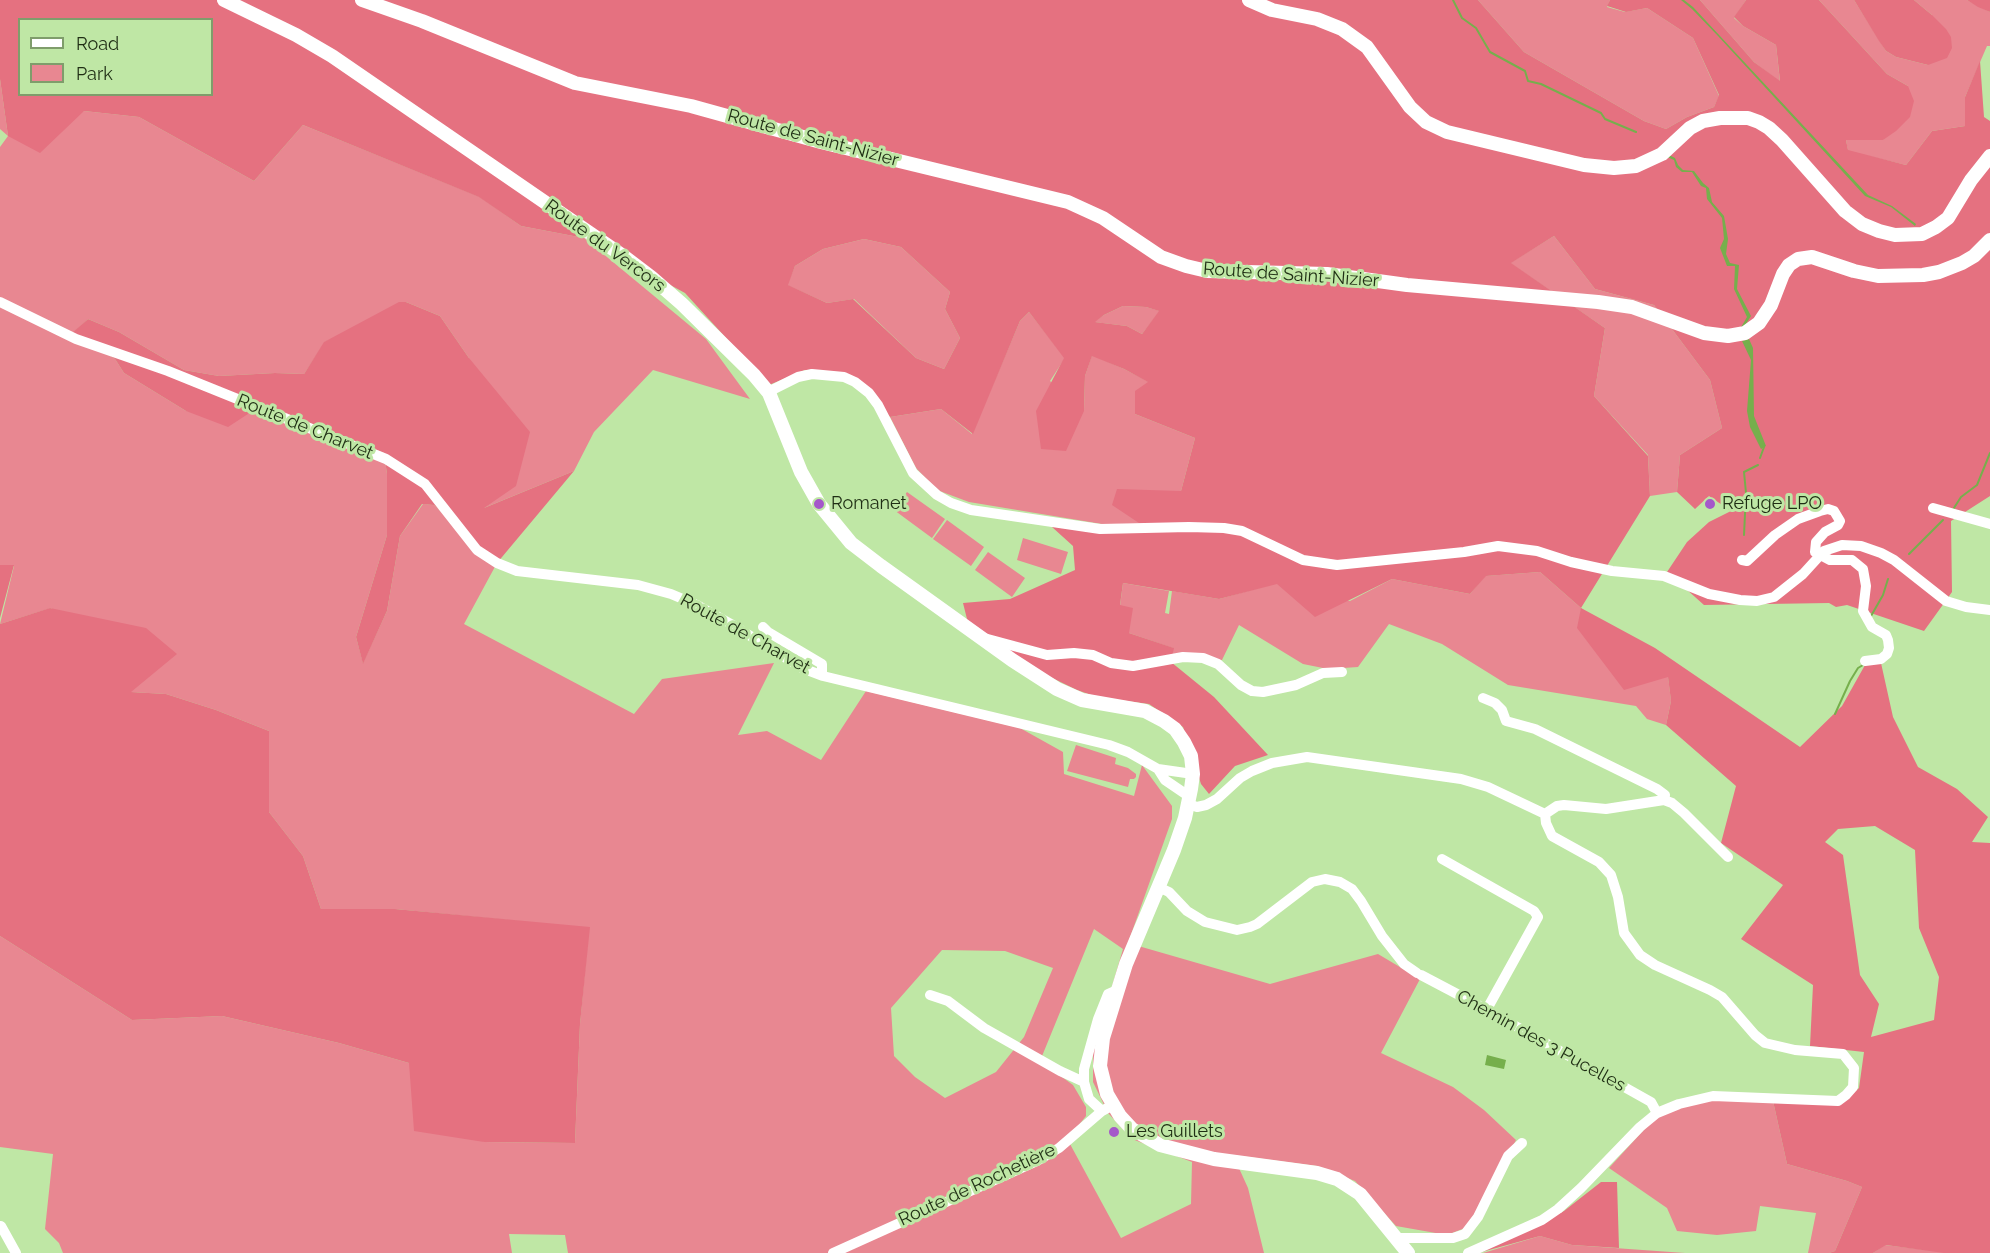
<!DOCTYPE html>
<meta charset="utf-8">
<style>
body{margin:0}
#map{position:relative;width:1990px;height:1253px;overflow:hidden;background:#bfe7a5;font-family:Raleway,sans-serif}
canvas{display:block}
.legend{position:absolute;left:18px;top:18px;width:195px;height:78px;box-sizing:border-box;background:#bfe7a5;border:2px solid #7f9d6b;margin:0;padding:8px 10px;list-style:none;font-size:18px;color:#1f2e14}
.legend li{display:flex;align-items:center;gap:12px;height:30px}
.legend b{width:30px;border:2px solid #7f9d6b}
</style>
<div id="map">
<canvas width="1990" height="1253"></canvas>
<ul class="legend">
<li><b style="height:8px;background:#fff"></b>Road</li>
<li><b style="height:16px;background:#e88791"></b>Park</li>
</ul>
</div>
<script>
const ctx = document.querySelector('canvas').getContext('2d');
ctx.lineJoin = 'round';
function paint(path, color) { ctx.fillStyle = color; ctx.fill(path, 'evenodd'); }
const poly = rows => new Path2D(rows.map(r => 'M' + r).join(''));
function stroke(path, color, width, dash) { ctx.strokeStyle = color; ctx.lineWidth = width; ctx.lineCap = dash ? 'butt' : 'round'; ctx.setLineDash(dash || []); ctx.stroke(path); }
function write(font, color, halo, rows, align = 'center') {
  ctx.font = font + ' Raleway,sans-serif'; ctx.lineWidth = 6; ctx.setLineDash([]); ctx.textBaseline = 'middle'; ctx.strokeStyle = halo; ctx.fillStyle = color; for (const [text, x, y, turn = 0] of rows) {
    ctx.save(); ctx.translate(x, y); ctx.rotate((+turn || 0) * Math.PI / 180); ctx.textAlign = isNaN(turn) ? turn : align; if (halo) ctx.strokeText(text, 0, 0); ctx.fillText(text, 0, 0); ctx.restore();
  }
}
const green = poly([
 [1478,0,1610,0,1607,7,1625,12,1647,8,1693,38,1719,96,1714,107,1687,117,1666,129,1644,121,1524,52],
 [1700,0,1746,0,1734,18,1743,26,1776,45,1780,82,1754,62],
 [1819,0,1854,0,1886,51,1896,57,1928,65,1932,15,1914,0,1967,0,1990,12,1990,46,1987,46,1965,97,1965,126,1932,131,1906,165,1848,151,1846,140,1883,140,1908,86,1887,74],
 [0,79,8,136,84,111,139,117,254,181,303,125,480,197,521,226,584,238,706,339,750,399,653,370,594,432,574,471,479,510,469,358,440,316,406,302,325,342,304,374,275,373,219,376,184,370,119,332,88,319,73,333,115,359,124,373,186,411,248,414,271,407,384,453,387,474,387,535,356,637,363,663,387,611,400,536,423,504,434,505,497,563,464,624,634,714,662,679,774,663,738,735,767,731,821,760,866,691,1020,728,1063,752,1064,774,1134,796,1142,765,1172,806,1172,819,1128,943,1270,984,1378,954,1420,979,1381,1053,1453,1087,1484,1110,1516,1140,1493,1186,1465,1228,1447,1235,1396,1226,1355,1181,1317,1166,1233,1155,1248,1188,1264,1253,568,1253,565,1235,509,1234,512,1253,63,1253,59,1243,45,1229,53,1154,0,1147,0,936,132,1020,222,1016,339,1043,409,1063,484,1142,575,1143,580,1024,589,928,395,909,321,909,303,856,269,812,269,731,216,710,166,694,130,692,51,608,0,624,14,566,0,565,0,147,8,136,0,129],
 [1094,929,1123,949,1093,1051,1093,1082,1108,1113,1132,1139,1192,1162,1191,1204,1121,1238,1070,1144,1070,1136,1086,1116,1086,1107,1073,1085,1040,1061],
 [942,950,1005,951,1053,968,1024,1037,996,1072,945,1098,915,1077,894,1056,891,1008],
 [1554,236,1595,289,1654,305,1710,380,1722,428,1680,455,1677,492,1650,496,1648,455,1594,396,1605,328,1510,263],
 [864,239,901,247,950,292,945,309,960,338,944,369,916,358,854,299,827,303,787,285,795,266,823,249],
 [1123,306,1146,307,1160,311,1142,334,1127,326,1094,322,1104,315],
 [1029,312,1065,358,1050,381,1084,411,1085,376,1092,355,1124,369,1149,382,1135,414,1195,438,1181,491,1140,523,1120,527,969,502,937,490,916,468,890,417,941,409,972,434,1020,321],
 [907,492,945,519,932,538,894,510],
 [947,520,984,547,971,566,933,539],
 [1023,538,1068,552,1061,574,1017,560],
 [988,552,1025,578,1012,597,975,570],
 [1540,572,1581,608,1668,676,1671,701,1666,725,1647,719,1636,706,1508,685,1442,644,1389,624,1358,667,1328,669,1303,664,1239,625,1222,660,1171,662,1173,648,1129,633,1120,606,1123,583,1169,591,1165,613,1169,614,1172,591,1219,599,1277,583,1350,601,1392,579,1470,594,1485,576],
 [1076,745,1116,758,1115,764,1128,768,1136,774,1136,777,1134,779,1130,779,1128,787,1067,771],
 [1710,1097,1773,1101,1787,1164,1847,1181,1862,1187,1835,1251,1829,1253,1808,1253,1816,1213,1760,1206,1756,1231,1717,1235,1677,1231,1667,1208,1609,1168,1661,1111],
 [1540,1236,1572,1245,1685,1253,1483,1253],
 [1885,1245,1944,1252,1944,1253,1873,1253]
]);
const forest = poly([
 [0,0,1478,0,1524,52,1644,121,1666,129,1687,117,1714,107,1719,95,1693,38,1647,8,1626,12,1607,6,1610,0,1700,0,1754,62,1780,81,1776,45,1743,26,1734,17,1746,0,1819,0,1887,74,1908,86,1914,101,1910,117,1896,131,1883,140,1846,140,1848,150,1906,165,1932,131,1965,126,1965,97,1980,61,1984,117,1990,121,1990,496,1951,521,1952,592,1924,631,1847,605,1836,607,1829,603,1704,605,1667,572,1687,542,1709,522,1731,511,1709,496,1695,509,1677,492,1680,455,1722,428,1710,380,1654,305,1595,289,1554,236,1511,263,1605,328,1594,396,1648,456,1650,496,1581,608,1655,648,1800,747,1842,706,1865,665,1881,663,1893,717,1918,767,1957,789,1988,817,1972,842,1990,843,1990,1253,1944,1253,1886,1245,1873,1253,1829,1253,1835,1251,1862,1187,1847,1181,1787,1164,1773,1101,1840,1105,1859,1088,1864,1052,1810,1046,1813,985,1741,939,1783,885,1721,843,1736,786,1666,725,1671,701,1668,677,1624,690,1577,628,1581,608,1540,572,1486,576,1470,594,1392,579,1315,617,1277,584,1219,599,1123,583,1120,605,1133,608,1129,633,1174,648,1171,662,1214,697,1268,755,1235,766,1209,794,1201,784,1183,727,1149,704,1097,697,1077,690,972,639,963,603,1010,599,1075,570,1073,546,1052,527,1139,523,1112,505,1117,489,1181,491,1195,438,1135,414,1135,391,1148,382,1124,369,1092,356,1085,376,1084,411,1066,451,1041,449,1036,411,1064,358,1029,312,1020,321,973,434,941,409,890,417,842,373,805,370,769,385,685,293,584,238,521,226,479,197,303,125,254,181,139,117,84,111,40,153,8,136,0,79],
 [20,20,212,20,212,94,20,94],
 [864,239,901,247,950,292,945,309,960,338,944,369,916,358,853,299,827,303,788,285,795,266,823,249],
 [1123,306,1146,307,1159,311,1142,334,1127,326,1095,322,1104,315],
 [1875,826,1915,850,1919,928,1939,977,1934,1020,1871,1037,1879,1004,1860,975,1843,855,1825,842,1838,829],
 [1854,0,1914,0,1932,15,1946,29,1951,37,1952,48,1947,58,1928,65,1896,57,1886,51,1879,41],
 [1967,0,1990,0,1990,12,1978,7],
 [399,302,406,302,440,316,469,358,530,432,516,486,484,508,574,471,497,563,434,505,422,504,400,536,387,611,363,664,356,637,387,535,387,474,384,453,271,407,248,414,228,427,186,411,124,373,115,359,72,333,88,319,119,332,184,370,219,376,275,373,304,374,324,342],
 [0,565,14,565,0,618],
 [50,608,146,628,177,654,131,692,166,694,216,710,269,731,269,812,303,856,321,909,395,909,590,927,580,1024,575,1143,484,1142,414,1131,409,1063,339,1043,222,1016,132,1020,0,936,0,624],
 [1601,1182,1617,1182,1619,1248,1572,1245,1540,1236,1478,1253,1564,1211]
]);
const water = poly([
 [1681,0,1684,0,1693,7,1868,195,1892,206,1916,224,1915,226,1891,207,1865,196,1718,36,1692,9],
 [1667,154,1675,158,1678,165,1683,170,1694,171,1703,183,1709,188,1712,202,1724,216,1728,239,1726,254,1730,263,1739,265,1737,289,1751,316,1742,330,1740,329,1747,317,1734,289,1735,266,1727,266,1720,248,1724,239,1722,218,1707,199,1706,188,1701,186,1692,172,1682,172,1676,167,1674,160,1665,156],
 [1749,339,1753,348,1754,416,1766,446,1761,449,1750,427,1747,411,1751,360,1742,341],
 [1487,1055,1506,1060,1504,1069,1485,1065]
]);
const stream = poly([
 [1453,0,1462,18,1476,28,1490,52,1525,71,1528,81,1541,84,1601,113,1605,119,1636,132],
 [1760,458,1764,447,1763,444],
 [1952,511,1961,497,1977,485,1990,453],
 [1744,535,1746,493,1744,472,1758,465],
 [1909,554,1943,520],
 [1871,616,1883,595,1888,579],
 [1835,714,1850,681,1858,668,1863,665]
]);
const minor = poly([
 [0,302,76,339,168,371,386,459,425,484,477,550,497,563,517,571,638,585,671,594,697,605,731,624,802,668,823,676,1109,745,1128,752,1158,769,1193,774],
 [769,393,774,389,798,377,812,374,844,377,855,382,869,393,878,405,913,473,937,495,951,503,971,510,1100,529,1189,527,1224,528,1242,531,1303,560,1337,565,1464,552,1498,546,1537,551,1571,562,1612,571,1664,576,1709,594,1740,600,1757,601,1774,597,1803,574,1824,551,1842,545,1861,546,1881,553,1894,560,1946,601,1966,607,1990,610],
 [1933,508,1990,524],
 [1742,560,1747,561,1775,535,1798,519,1820,511,1828,509,1834,511,1840,521,1838,525,1825,532,1816,542,1815,552,1830,560,1852,560,1863,569,1866,586,1863,611,1872,627,1886,635,1888,640,1889,648,1887,654,1881,659,1865,661],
 [763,627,768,632,822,664,822,675],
 [984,638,1047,655,1074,653,1093,655,1111,663,1133,666,1183,657,1203,658,1218,664,1241,685,1252,691,1263,692,1296,685,1323,673,1342,672],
 [1483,698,1495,703,1502,710,1506,721,1535,729,1657,789,1665,795,1664,800],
 [1158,769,1165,780,1190,797],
 [1188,804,1197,807,1206,805,1217,799,1240,778,1252,771,1272,763,1307,757,1461,779,1488,787,1545,814],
 [1545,814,1557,806,1564,805,1606,809,1664,800,1672,803,1684,813,1728,857],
 [1442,859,1534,911,1538,917,1487,1009],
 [1158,887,1169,892,1187,911,1205,922,1237,930,1250,927,1257,924,1312,882,1325,879,1340,882,1352,889,1361,901,1382,936,1404,964,1417,973],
 [1421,975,1478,1005,1651,1102,1657,1113],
 [930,995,948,1001,984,1028,1060,1071,1084,1082],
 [1102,1111,1089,1099,1084,1082,1084,1069,1098,1019,1108,994,1117,990],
 [1,1226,16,1253],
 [1395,1238,1453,1238,1465,1234,1478,1217,1508,1156,1522,1143],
 [833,1253,1037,1161,1059,1148,1102,1111,1113,1105],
 [1468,1253,1542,1220,1558,1209,1581,1188,1640,1127,1657,1113,1679,1104,1713,1096,1838,1101,1846,1095,1853,1087,1854,1068,1843,1054,1795,1050,1765,1043,1755,1035,1722,997,1710,990,1655,965,1640,955,1624,933,1618,897,1611,875,1599,862,1552,836,1546,823,1545,814]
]);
const major = poly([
 [224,0,296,35,332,56,626,258,651,277,682,304,754,375,769,393,801,472,819,504,851,543,881,566,1012,660,1057,689,1082,700,1145,711,1164,721,1175,729,1184,742,1191,756,1193,774,1191,789,1185,818,1174,850,1126,964,1103,1038,1100,1066,1107,1094,1120,1116,1132,1129,1160,1145,1214,1159,1317,1173,1337,1179,1360,1194,1408,1253],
 [362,0,422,21,575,83,691,106,821,142,1068,202,1103,218,1161,257,1186,266,1207,271,1327,274,1407,285,1598,302,1632,307,1704,333,1728,336,1745,333,1759,323,1771,305,1783,274,1789,265,1798,259,1812,257,1854,271,1878,276,1923,275,1939,272,1962,263,1974,256,1990,240],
 [1249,0,1272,10,1317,19,1342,29,1367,47,1410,107,1426,122,1447,132,1584,165,1614,168,1636,166,1662,154,1690,128,1703,121,1720,118,1748,118,1759,122,1769,128,1782,140,1845,211,1862,224,1879,231,1895,235,1922,234,1936,227,1948,218,1971,180,1990,156]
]);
const markers = [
 [819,504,6,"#a558ca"],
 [1710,504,6,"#a558ca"],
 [1114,1132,6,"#a558ca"]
];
const streetNames = [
 ["Route de Saint-Nizier",813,138,15],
 ["Route du Vercors",605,246,36],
 ["Route de Saint-Nizier",1291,275,4],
 ["Route de Charvet",305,427,22],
 ["Route de Charvet",745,634,29],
 ["Chemin des 3 Pucelles",1541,1041,29],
 ["Route de Rochetière",977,1185,-25]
];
const poiNames = [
 ["Romanet",831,504],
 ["Refuge LPO",1722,504],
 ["Les Guillets",1126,1132]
];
paint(green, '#e88791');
paint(forest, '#e57180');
paint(water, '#76af4c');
stroke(stream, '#76af4c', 2);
stroke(minor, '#fff', 10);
stroke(major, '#fff', 14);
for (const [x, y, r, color] of markers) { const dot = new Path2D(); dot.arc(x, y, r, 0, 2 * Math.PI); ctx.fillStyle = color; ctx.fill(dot); stroke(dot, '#bfe7a5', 2); }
write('18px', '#1f2e14', '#bfe7a5', streetNames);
write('18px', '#1f2e14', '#bfe7a5', poiNames, 'left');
</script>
